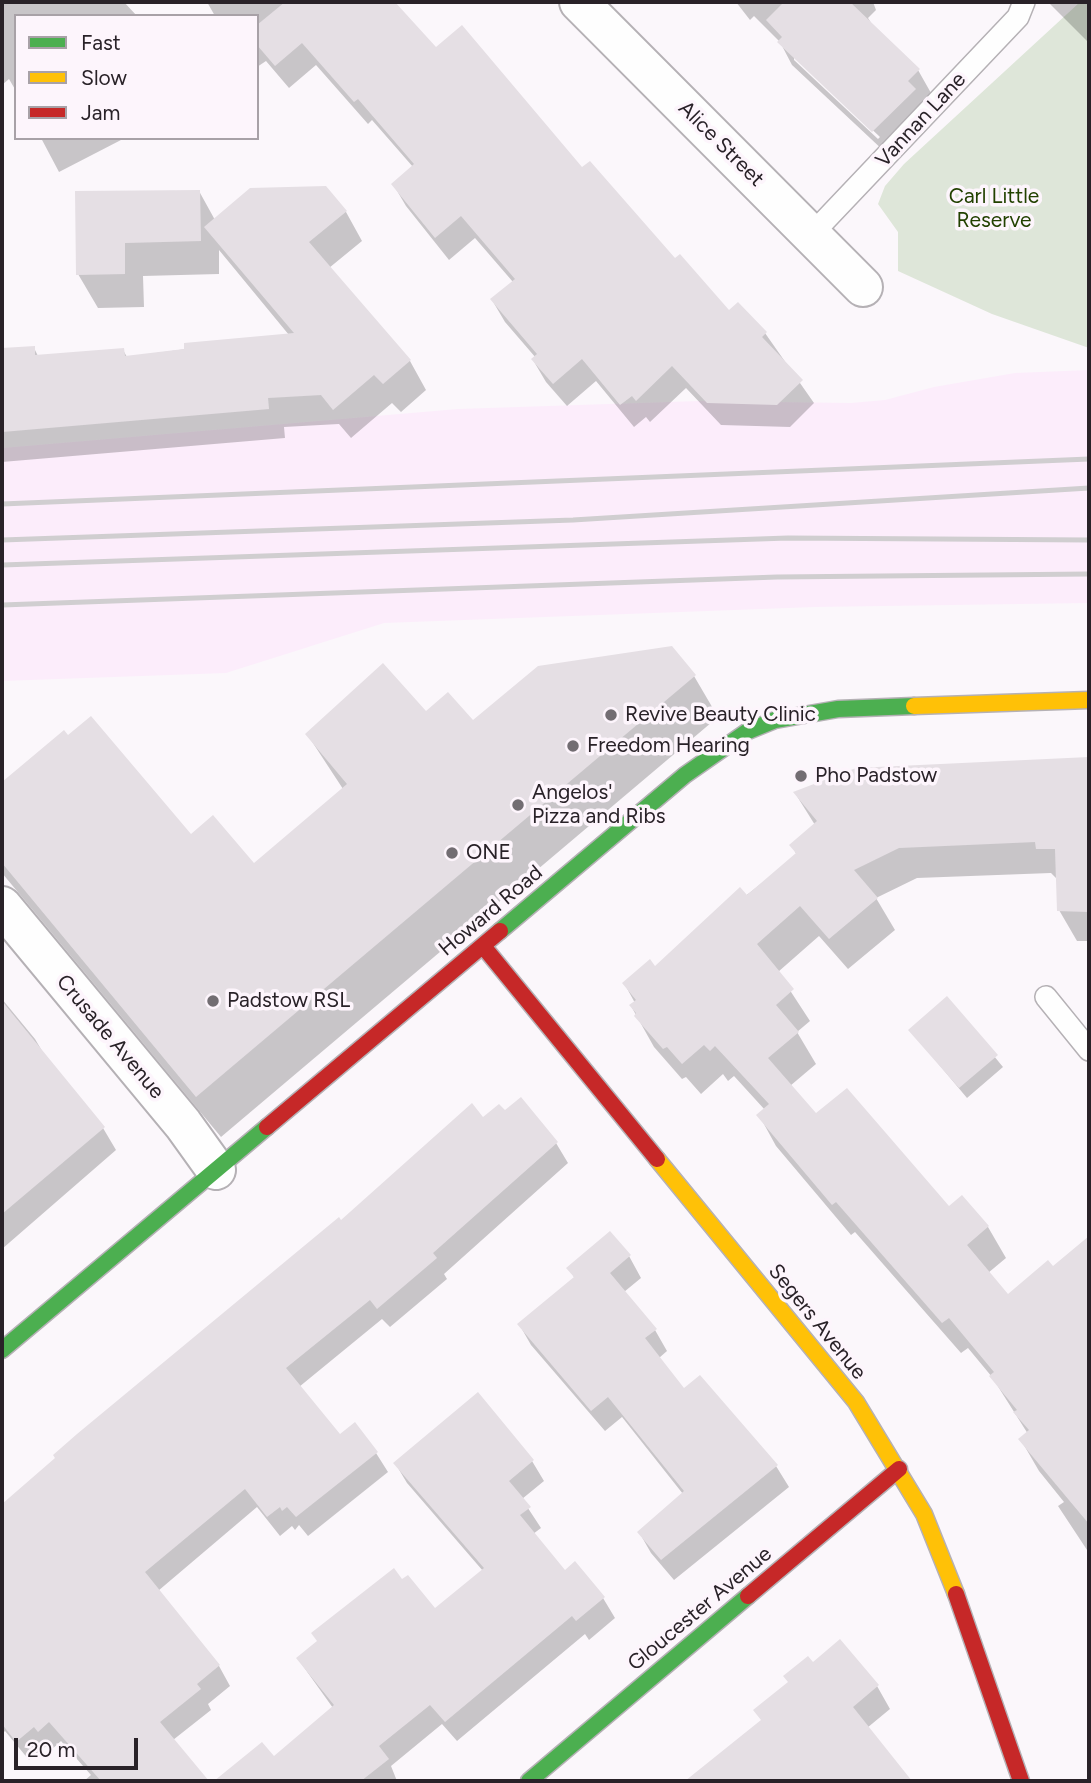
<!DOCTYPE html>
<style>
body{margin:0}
#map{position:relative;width:1091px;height:1783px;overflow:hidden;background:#fbf7fb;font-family:Figtree,sans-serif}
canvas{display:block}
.frame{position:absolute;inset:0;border:4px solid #292228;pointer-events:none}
.legend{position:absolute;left:14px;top:14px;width:245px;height:126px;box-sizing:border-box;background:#fdf5fc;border:2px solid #a8a1a7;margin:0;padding:9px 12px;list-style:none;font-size:21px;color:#292228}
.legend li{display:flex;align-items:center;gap:14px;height:35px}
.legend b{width:35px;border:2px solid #a8a1a7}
.scale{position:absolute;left:14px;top:1738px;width:124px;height:32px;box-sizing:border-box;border:4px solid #292228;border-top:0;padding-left:9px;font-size:21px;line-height:24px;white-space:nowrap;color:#292228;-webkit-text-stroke:5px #fdf5fc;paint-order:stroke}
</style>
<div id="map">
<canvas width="1091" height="1783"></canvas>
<div class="frame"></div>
<ul class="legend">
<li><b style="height:9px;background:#4caf50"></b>Fast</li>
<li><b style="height:9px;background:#ffc107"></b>Slow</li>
<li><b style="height:9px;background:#c62828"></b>Jam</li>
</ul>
<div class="scale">20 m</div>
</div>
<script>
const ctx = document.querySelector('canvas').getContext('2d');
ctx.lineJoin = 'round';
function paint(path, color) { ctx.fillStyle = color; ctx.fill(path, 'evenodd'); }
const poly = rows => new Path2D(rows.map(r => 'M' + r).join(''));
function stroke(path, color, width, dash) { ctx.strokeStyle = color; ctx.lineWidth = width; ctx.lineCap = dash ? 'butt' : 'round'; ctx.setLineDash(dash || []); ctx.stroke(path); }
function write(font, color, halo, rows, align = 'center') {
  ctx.font = font + ' Figtree,sans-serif'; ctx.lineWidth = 7; ctx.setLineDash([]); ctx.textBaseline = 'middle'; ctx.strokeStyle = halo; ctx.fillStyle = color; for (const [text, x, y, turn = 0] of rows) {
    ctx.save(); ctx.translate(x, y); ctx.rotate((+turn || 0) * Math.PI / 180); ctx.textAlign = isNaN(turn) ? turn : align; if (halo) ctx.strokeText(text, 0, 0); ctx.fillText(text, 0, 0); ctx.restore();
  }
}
const built = poly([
 [1089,370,1089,603,815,607,384,623,226,673,2,681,2,448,458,409,699,401,851,403,885,400,934,387,1015,373]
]);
const green = poly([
 [1080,2,1089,2,1089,348,992,314,898,271,898,232,878,204,885,186,904,164]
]);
const shadow = poly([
 [2,2,124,2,137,16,16,16,16,91,9,79,2,85],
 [207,2,392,2,435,50,582,169,729,313,765,333,814,403,790,427,721,425,686,388,650,422,646,417,634,427,596,381,567,406,546,382,533,360,536,358,505,322,492,300,513,282,475,238,449,260,406,206,393,184,413,167,372,120,368,124,316,65,289,88,266,61,257,67,257,16,215,16],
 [736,2,873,2,876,10,868,18,873,26,918,70,931,93,921,102,927,112,886,153,792,65,780,42,754,16,750,20],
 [794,56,880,137,878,139,794,60],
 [1048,2,1089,2,1089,39,1087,41],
 [41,138,121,138,121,140,59,172],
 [326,188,346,212,362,241,329,268,410,361,426,390,401,412,392,403,351,438,339,424,284,427,285,438,2,462,2,349,34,348,38,356,123,350,127,357,289,335,219,250,219,274,143,276,144,307,98,308,78,274,199,191,215,220],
 [694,676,718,717,221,1137,2,873,2,784,63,732,191,836,253,866,343,789,307,734,425,714,473,723],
 [1089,759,1089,941,1077,941,1059,910,1058,880,1051,873,917,878,876,898,895,930,848,969,819,936,778,972,810,1021,797,1032,816,1064,790,1086,816,1116,949,1209,962,1197,988,1227,1006,1258,988,1273,1008,1296,1053,1269,1089,1238,1089,1553,1058,1506,1064,1502,1039,1471,1021,1440,1028,1434,992,1377,968,1348,961,1353,855,1232,851,1235,776,1146,759,1115,765,1110,734,1076,728,1081,723,1074,701,1094,686,1077,682,1079,654,1047,631,1006,635,1003,624,983,655,968,797,855,791,845,815,825,795,793,856,770],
 [2,999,35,1039,48,1061,103,1128,116,1150,2,1249],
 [947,999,1003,1067,967,1098,910,1030],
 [483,1120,556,1143,568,1163,444,1274,447,1279,390,1327,382,1319,299,1387,340,1436,376,1453,388,1472,308,1536,299,1525,295,1530,292,1526,280,1536,257,1507,158,1591,219,1666,230,1686,208,1704,211,1710,173,1740,207,1781,84,1781,91,1775,61,1741,50,1751,46,1746,29,1760,5,1731,2,1734,2,1506,341,1223],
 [629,1256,641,1278,624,1292,655,1330,667,1351,659,1358,684,1390,776,1466,789,1487,674,1580,651,1553,639,1532,683,1494,622,1417,605,1431,531,1345,519,1324,575,1279,569,1268],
 [532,1461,544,1481,522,1499,541,1528,533,1534,564,1572,603,1598,615,1618,589,1640,585,1634,457,1741,442,1724,391,1766,397,1781,216,1781,261,1744,274,1759,333,1708,298,1659,402,1581,434,1611,483,1571,407,1483,395,1463],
 [840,1641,877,1686,890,1709,867,1728,910,1781,688,1781,762,1721,813,1664]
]);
const building = poly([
 [285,2,395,2,436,47,462,25,582,167,590,161,675,258,680,254,729,310,738,302,767,332,762,337,803,380,777,405,707,403,672,366,636,401,632,396,620,405,582,359,553,384,531,359,537,354,490,299,515,279,461,216,435,238,391,184,414,164,358,99,354,102,302,43,275,66,257,45,257,25],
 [784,2,850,2,920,69,908,81,916,89,872,132,777,42,782,37,766,20],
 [326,186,347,211,309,242,411,360,383,384,374,375,333,410,321,395,268,398,269,409,2,432,2,348,35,346,35,355,124,348,125,356,184,349,184,343,294,333,204,227,250,188],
 [200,190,201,241,125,243,125,274,76,275,75,191],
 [672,646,696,675,196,1097,2,863,2,782,64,730,68,735,91,716,191,834,213,815,254,863,347,784,305,734,383,663,426,711,448,692,473,720,538,666],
 [1089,757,1089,912,1057,911,1055,849,1036,849,1035,842,899,848,854,870,878,898,829,939,800,906,757,944,794,989,776,1005,799,1032,768,1058,816,1113,847,1088,949,1206,962,1195,989,1226,967,1245,1008,1294,1048,1260,1053,1266,1089,1236,1089,1524,1018,1439,1029,1430,1013,1412,1017,1410,989,1376,994,1372,949,1318,942,1323,836,1202,832,1205,756,1115,769,1104,715,1046,710,1051,704,1045,682,1064,667,1047,663,1049,634,1016,636,1013,629,1005,636,1000,622,983,650,959,655,966,740,887,747,895,796,853,789,845,817,821,793,792,856,768],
 [947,996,998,1055,959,1088,908,1030],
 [2,1001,105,1127,2,1214],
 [521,1097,558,1142,433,1253,437,1258,377,1309,370,1300,286,1368,340,1434,355,1422,378,1452,296,1517,287,1507,282,1511,280,1507,267,1517,245,1489,145,1572,220,1665,197,1684,201,1689,160,1722,209,1781,101,1781,49,1722,38,1732,34,1727,16,1742,2,1724,2,1504,55,1458,53,1455,77,1434,339,1217,341,1220,472,1103,483,1117,499,1104,505,1110],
 [610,1231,631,1255,610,1273,657,1329,645,1338,684,1388,700,1375,778,1465,661,1560,637,1532,684,1491,608,1397,591,1411,517,1324,574,1277,566,1268],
 [478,1392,534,1460,509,1481,531,1507,520,1515,565,1570,575,1561,605,1597,576,1621,572,1616,445,1722,430,1705,379,1746,389,1759,361,1781,214,1781,262,1742,274,1756,334,1705,296,1658,317,1641,311,1633,394,1568,402,1579,408,1575,435,1608,484,1568,393,1463],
 [840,1639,879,1685,853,1707,912,1781,685,1781,761,1720,753,1710,788,1682,783,1676,808,1656,813,1662]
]);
const lane = poly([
 [812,234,1018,17,1024,2],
 [1046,997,1089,1050]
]);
const street = poly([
 [579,2,863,287],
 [2,906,183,1124,216,1170]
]);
const fast = poly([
 [500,931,685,775,748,731,775,720,838,709,914,706],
 [2,1350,267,1127],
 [529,1781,748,1596]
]);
const slow = poly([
 [914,706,1089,700],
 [657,1159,856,1402,924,1514,956,1594]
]);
const jam = poly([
 [483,946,657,1159],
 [267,1127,500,931],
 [956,1594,1021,1781],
 [748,1596,899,1469]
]);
const rail = poly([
 [2,504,1089,459],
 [2,540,573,520,1089,488],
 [2,565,788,538,1089,540],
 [2,605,777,577,1089,574]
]);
const markers = [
 [611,715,7,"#726d72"],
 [573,746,7,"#726d72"],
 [801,776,7,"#726d72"],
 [518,805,7,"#726d72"],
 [452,853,7,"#726d72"],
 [213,1001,7,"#726d72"]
];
const streetNames = [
 ["Vannan Lane",921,120,-47],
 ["Alice Street",721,144,45],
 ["Howard Road",491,911,-40],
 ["Crusade Avenue",110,1037,50],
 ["Segers Avenue",817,1322,51],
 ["Gloucester Avenue",700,1609,-40]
];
const parkNames = [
 ["Carl Little",994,197],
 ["Reserve",994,221]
];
const poiNames = [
 ["Revive Beauty Clinic",625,715],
 ["Freedom Hearing",587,746],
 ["Pho Padstow",815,776],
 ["Angelos'",532,793],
 ["Pizza and Ribs",532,817],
 ["ONE",466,853],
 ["Padstow RSL",227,1001]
];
paint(built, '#fcedfb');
paint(green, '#dee6d9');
paint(shadow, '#0003');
paint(building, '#e5dfe4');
stroke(lane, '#b5b1b5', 24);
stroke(street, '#b5b1b5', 42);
stroke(fast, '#b5b1b5', 19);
stroke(slow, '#b5b1b5', 19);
stroke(jam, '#b5b1b5', 19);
stroke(lane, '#fefefe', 21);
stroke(street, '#fefefe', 38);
stroke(fast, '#4caf50', 16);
stroke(slow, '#ffc107', 16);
stroke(jam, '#c62828', 16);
stroke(rail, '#d0ced0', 5);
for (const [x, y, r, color] of markers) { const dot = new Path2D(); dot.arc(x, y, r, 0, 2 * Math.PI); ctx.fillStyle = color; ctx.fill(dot); stroke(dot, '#fdf5fc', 2.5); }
write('21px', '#292228', '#fdf5fc', streetNames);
write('21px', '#224100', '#fdf5fc', parkNames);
write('21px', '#292228', '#fdf5fc', poiNames, 'left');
</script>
